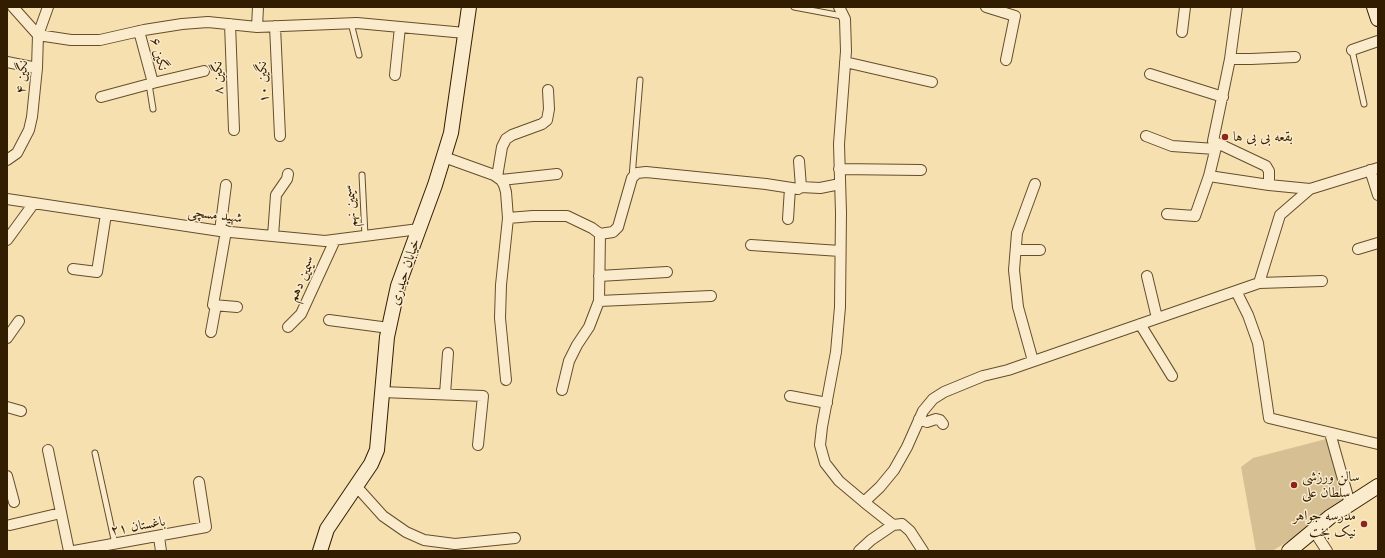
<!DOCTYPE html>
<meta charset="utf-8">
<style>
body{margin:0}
#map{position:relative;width:1385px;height:558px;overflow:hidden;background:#f7e0b0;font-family:"Libre Caslon Text",serif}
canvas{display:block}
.frame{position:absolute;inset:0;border:8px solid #331d00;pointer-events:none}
</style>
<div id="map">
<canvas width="1385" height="558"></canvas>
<div class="frame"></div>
</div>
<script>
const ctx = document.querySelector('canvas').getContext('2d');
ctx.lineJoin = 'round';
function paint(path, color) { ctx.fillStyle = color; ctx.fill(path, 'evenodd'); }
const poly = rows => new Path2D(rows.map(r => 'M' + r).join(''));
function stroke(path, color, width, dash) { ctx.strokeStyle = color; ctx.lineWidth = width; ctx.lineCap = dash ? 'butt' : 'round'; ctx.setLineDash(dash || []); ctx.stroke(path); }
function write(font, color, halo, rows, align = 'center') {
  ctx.font = font + ' "Libre Caslon Text",Amiri,serif'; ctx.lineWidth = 3; ctx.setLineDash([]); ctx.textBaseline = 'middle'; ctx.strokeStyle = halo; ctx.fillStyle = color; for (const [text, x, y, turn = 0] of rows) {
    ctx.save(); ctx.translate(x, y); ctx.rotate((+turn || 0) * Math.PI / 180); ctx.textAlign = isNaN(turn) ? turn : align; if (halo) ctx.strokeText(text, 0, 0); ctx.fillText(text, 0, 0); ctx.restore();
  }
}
const green = poly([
 [1326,439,1350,504,1272,551,1256,551,1241,467,1253,458]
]);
const lane = poly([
 [794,7,842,16],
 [351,23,359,55],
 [1352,50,1364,104],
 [149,84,153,109],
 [362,175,365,236],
 [632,177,640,80],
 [95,453,115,544]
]);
const street = poly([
 [13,7,38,35,71,40,100,40,144,30,182,24,208,22,257,27,357,23,465,33],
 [839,7,845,19,846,51,839,144,841,213,840,307,836,352,822,427,820,445,825,463,839,481,864,502],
 [986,7,1015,16,1006,60],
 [1237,7,1230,59,1251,59,1295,57],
 [230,24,234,130],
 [275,26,280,136],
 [257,27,258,7],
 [139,31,153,83],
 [1182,32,1185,7],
 [1352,50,1378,41],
 [1230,59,1213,141,1266,166,1269,171,1269,185,1310,189,1378,168],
 [7,62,37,68],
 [845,62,932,82],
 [1150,74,1223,97],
 [395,75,400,27],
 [101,97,153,83,204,71],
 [1146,136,1172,146,1215,149],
 [444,157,494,175,501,180,504,185,506,192,508,218,501,285,500,318,506,380],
 [7,160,17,153,29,130,32,117,37,68,38,35,48,7],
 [799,161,801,187],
 [839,169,921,170],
 [1370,170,1378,195],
 [1209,176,1269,185],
 [497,177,502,147,506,139,512,135,542,124,547,120,549,109,548,90],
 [501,180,557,174],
 [7,199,220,231,325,241,419,229],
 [1167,214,1195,216,1209,176,1217,143],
 [508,218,533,216,567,216,592,228,600,234],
 [788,219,790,188],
 [220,231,226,185],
 [226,231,213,305,237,307],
 [273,236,276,195,287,179,288,174],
 [7,240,34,203],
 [751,245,840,251],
 [1358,249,1378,243],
 [1016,250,1040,250],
 [73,269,97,272,106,214],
 [599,276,667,272],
 [1147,276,1157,318],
 [1259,283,1322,281],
 [1236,291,1248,315,1258,343,1269,418,1378,444],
 [599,301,711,296],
 [329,320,389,328],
 [1140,324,1172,376],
 [288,327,301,314,335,240],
 [211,332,216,305],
 [7,338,19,321],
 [1033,361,1018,307,1014,270,1017,233,1035,184],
 [562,390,569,361,577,345,589,327,599,301,600,234,613,232,618,227,632,178,637,173,646,172,766,184,798,189,801,187,820,188,840,184],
 [382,392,483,396,478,445],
 [445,394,448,353],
 [790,396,827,403],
 [7,407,21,411],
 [919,419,927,422,936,419,940,420,943,424],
 [1330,433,1350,504],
 [48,450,69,551],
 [7,476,14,502],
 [356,486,383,516,406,532,424,540,455,544,515,538],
 [10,525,61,513],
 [1314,531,1327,551],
 [159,537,161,551],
 [74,551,206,527,199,482],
 [859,551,871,540,893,525],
 [923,551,910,531,902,524,893,525,864,502,880,487,894,470,907,447,923,411,933,399,944,392,983,376,1008,370,1259,283,1280,215,1310,189]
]);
const secondary = poly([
 [1374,7,1378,19],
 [320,551,327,529,371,464,377,450,387,337,398,286,435,185,451,133,469,7],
 [1289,551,1330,517,1378,486]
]);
const markers = [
 [1225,137,4,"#8f2418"],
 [1294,485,4,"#8f2418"],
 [1364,524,4,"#8f2418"]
];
const streetNames = [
 ["نگین ۶",159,54,75],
 ["نگین ۴",22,77,-86],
 ["نگین ۸",218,78,-92],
 ["نگین ۱۰",263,82,-93],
 ["سیمین نهم",351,206,-93],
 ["شهید مسچی",215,215,7],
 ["خیابان حیدری",405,272,-72],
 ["سیمین دهم",302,279,-65],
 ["باغستان ۲۱",138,526,-10]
];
const poiNames = [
 ["بقعه بی بی ها",1233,137],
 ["سالن ورزشی",1302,477],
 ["سلطان علی",1302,493],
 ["مدرسه جواهر",1356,516,"right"],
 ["نیک بخت",1356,532,"right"]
];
paint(green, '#d6bf92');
stroke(lane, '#644e2c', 7);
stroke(street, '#644e2c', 12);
stroke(secondary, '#331d00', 16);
stroke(lane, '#faebcc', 5);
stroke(street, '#faebcc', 10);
stroke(secondary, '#faebcc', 14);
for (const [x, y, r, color] of markers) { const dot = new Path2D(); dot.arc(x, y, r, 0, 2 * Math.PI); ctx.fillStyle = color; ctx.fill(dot); stroke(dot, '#faebcc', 1.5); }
write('14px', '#331d00', '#faebcc', streetNames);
write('14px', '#331d00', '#faebcc', poiNames, 'left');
</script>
